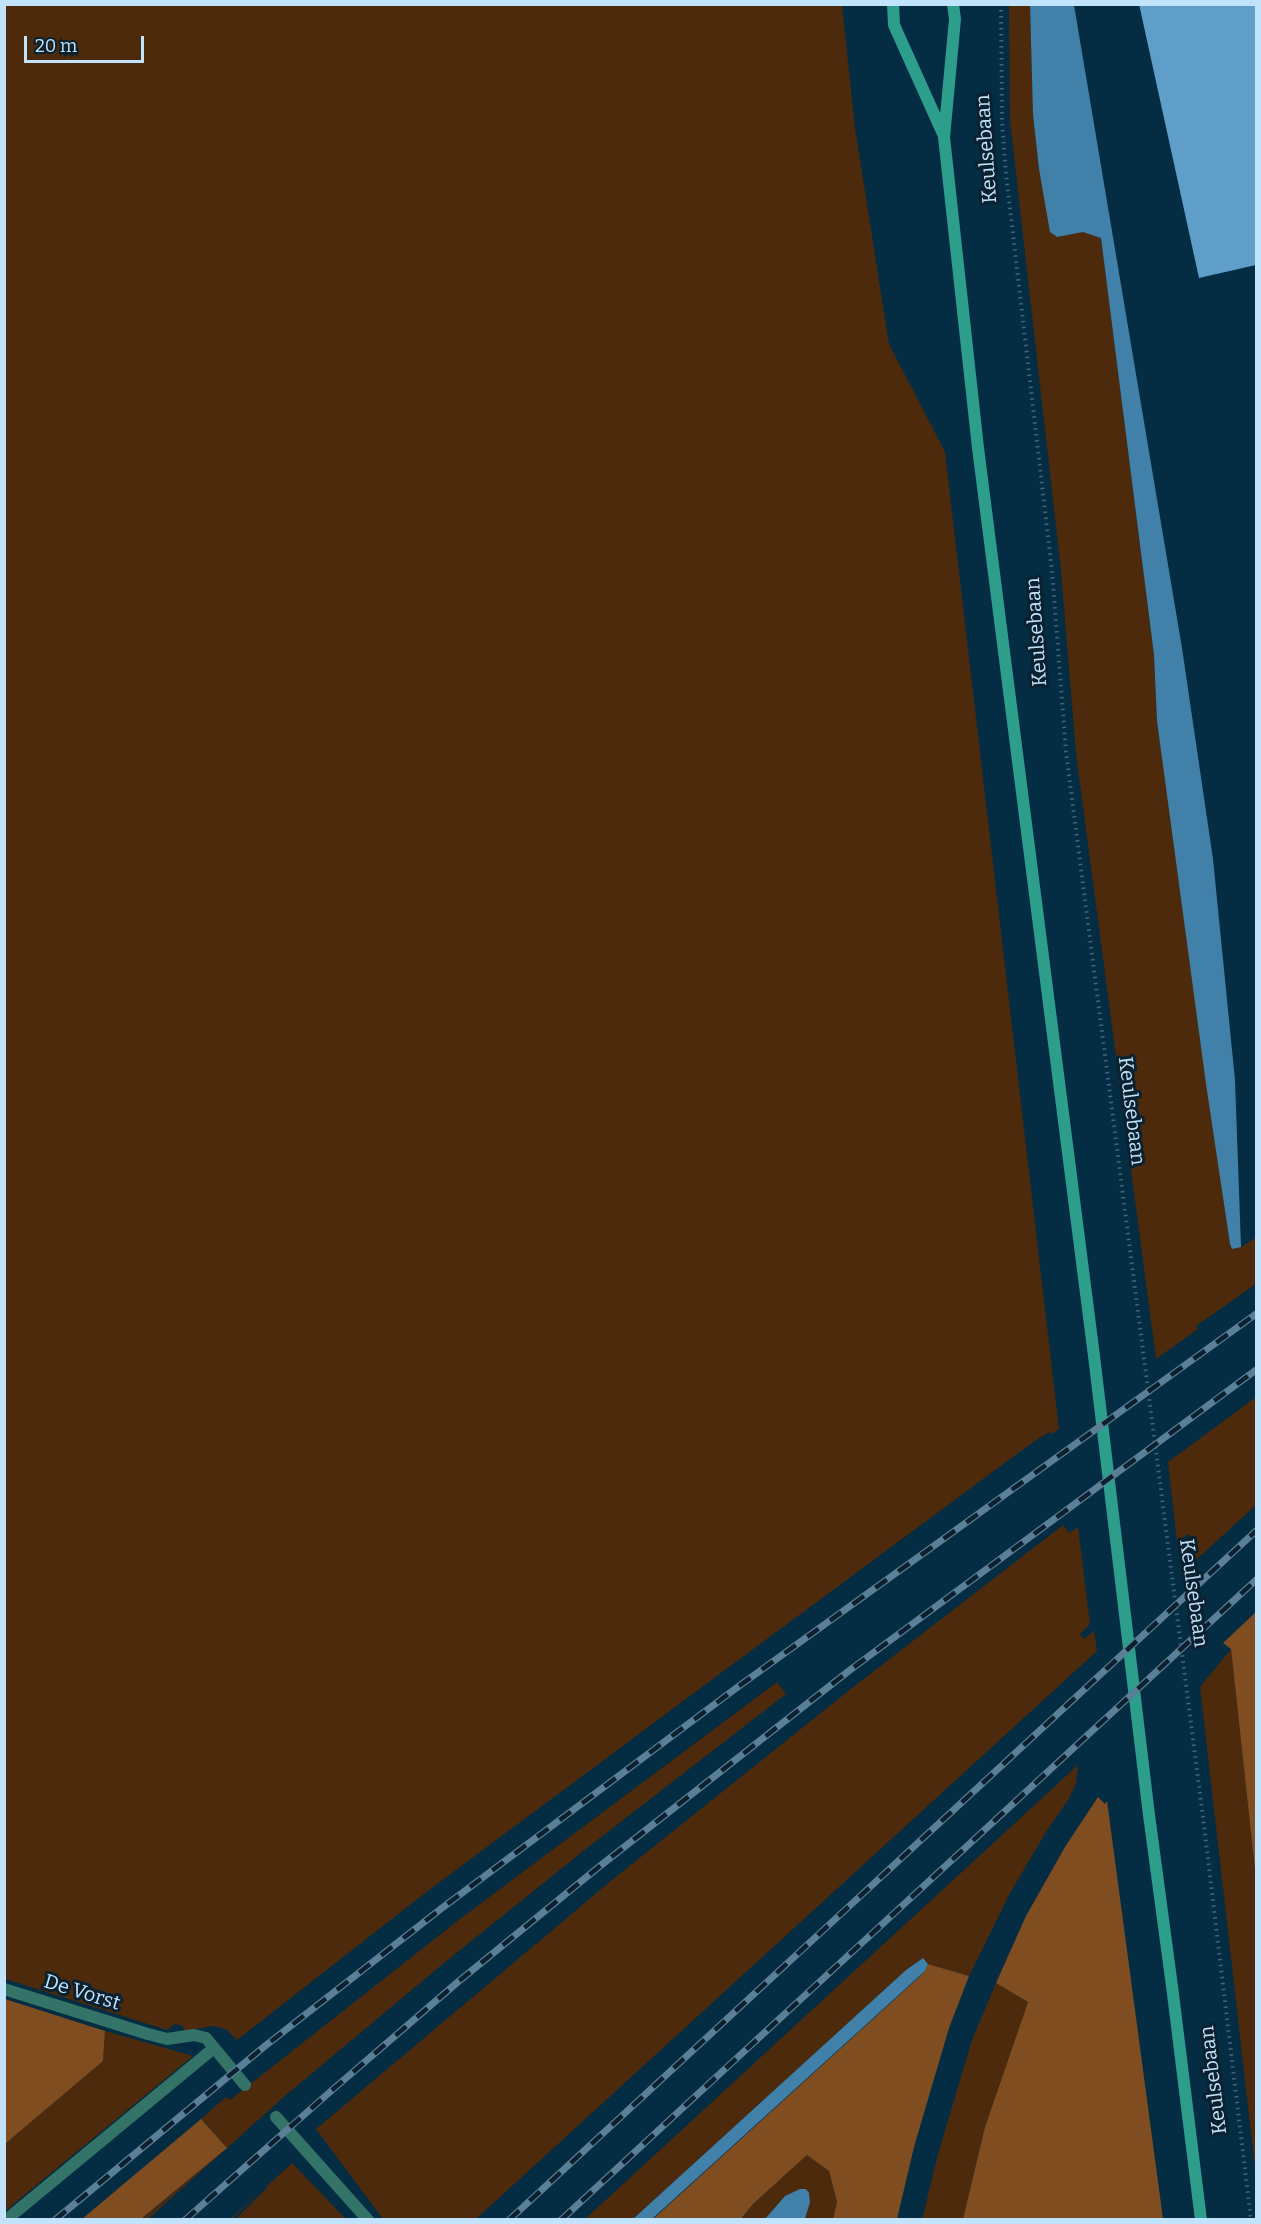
<!DOCTYPE html>
<style>
body{margin:0}
#map{position:relative;width:1261px;height:2224px;overflow:hidden;background:#042c42;font-family:Bitter,serif}
canvas{display:block}
.frame{position:absolute;inset:0;border:6px solid #c1e3fb;pointer-events:none}
.scale{position:absolute;left:24px;top:36px;width:120px;height:27px;box-sizing:border-box;border:3px solid #c1e3fb;border-top:0;padding-left:8px;font-size:18px;line-height:21px;white-space:nowrap;color:#c1e3fb;-webkit-text-stroke:4px #0b212f;paint-order:stroke}
</style>
<div id="map">
<canvas width="1261" height="2224"></canvas>
<div class="frame"></div>
<div class="scale">20 m</div>
</div>
<script>
const ctx = document.querySelector('canvas').getContext('2d');
ctx.lineJoin = 'round';
function paint(path, color) { ctx.fillStyle = color; ctx.fill(path, 'evenodd'); }
const poly = rows => new Path2D(rows.map(r => 'M' + r).join(''));
function stroke(path, color, width, dash) { ctx.strokeStyle = color; ctx.lineWidth = width; ctx.lineCap = dash ? 'butt' : 'round'; ctx.setLineDash(dash || []); ctx.stroke(path); }
function write(font, color, halo, rows, align = 'center') {
  ctx.font = font + ' Bitter,serif'; ctx.lineWidth = 6; ctx.setLineDash([]); ctx.textBaseline = 'middle'; ctx.strokeStyle = halo; ctx.fillStyle = color; for (const [text, x, y, turn = 0] of rows) {
    ctx.save(); ctx.translate(x, y); ctx.rotate((+turn || 0) * Math.PI / 180); ctx.textAlign = isNaN(turn) ? turn : align; if (halo) ctx.strokeText(text, 0, 0); ctx.fillText(text, 0, 0); ctx.restore();
  }
}
const green = poly([
 [5,5,842,5,855,128,889,344,945,452,1059,1429,1051,1434,1049,1432,1029,1445,725,1670,429,1890,237,2040,226,2029,213,2026,184,2031,183,2026,175,2024,167,2030,5,1979],
 [1009,5,1030,5,1033,115,1039,169,1057,237,1083,231,1101,238,1154,655,1157,721,1230,1244,1241,1247,1254,1239,1256,1234,1256,1284,1196,1326,1198,1329,1156,1359,1076,754,1061,571,1010,120],
 [1256,1397,1256,1505,1184,1571,1181,1549,1193,1539,1188,1534,1177,1543,1168,1462],
 [1063,1525,1069,1533,1078,1527,1090,1624,1080,1634,1084,1639,1094,1631,1097,1651,476,2219,429,2219,426,2217,422,2219,383,2219,316,2129,612,1880,852,1688],
 [1231,1649,1256,1879,1256,2176,1200,1687],
 [777,1682,786,1694,587,1848,444,1963,286,2095,148,2219,141,2220,227,2148,201,2119,226,2097,230,2100,460,1919],
 [1078,1765,1076,1784,1068,1800,1046,1832,1010,1893,969,1976,928,1964,923,1958,906,1970,633,2219,584,2220],
 [996,1983,1028,2002,985,2127,963,2219,922,2220,938,2154,972,2040],
 [105,2031,193,2056,5,2211,5,2144,103,2061],
 [807,2155,829,2171,837,2202,833,2219,805,2219,810,2202,809,2193,785,2196,765,2219,741,2220,753,2204],
 [292,2163,346,2219,236,2219,267,2188,267,2186,232,2219,230,2219,267,2186]
]);
const forest = poly([
 [1256,1612,1256,1879,1231,1649,1223,1643],
 [1098,1797,1105,1804,1107,1801,1163,2219,963,2219,985,2127,1028,2002,996,1983,1026,1916,1065,1847],
 [928,1964,969,1976,949,2028,914,2147,897,2219,833,2219,837,2202,829,2171,807,2155,753,2204,741,2219,652,2220,918,1978,925,1971],
 [5,1999,105,2031,103,2061,5,2144],
 [201,2119,227,2148,141,2219,82,2219]
]);
const water = poly([
 [1030,5,1074,5,1182,648,1213,859,1235,1080,1241,1247,1232,1249,1230,1244,1206,1084,1157,721,1154,655,1101,238,1083,232,1057,237,1050,232,1039,169,1033,115],
 [923,1958,928,1964,925,1971,652,2219,633,2219,906,1970],
 [800,2189,806,2189,809,2193,810,2202,805,2219,765,2219,785,2196]
]);
const building = poly([
 [1139,4,1256,4,1256,265,1199,278]
]);
const path = poly([
 [1001,4,1002,121,1006,174,1052,571,1066,752,1203,1817,1251,2220]
]);
const lane = poly([
 [148,2034,167,2039,194,2035,206,2038,245,2085],
 [276,2117,368,2220],
 [6,2220,214,2048]
]);
const street = poly([
 [4,1989,148,2034]
]);
const secondary = poly([
 [893,4,894,25,944,136],
 [953,4,955,19,944,137,978,448,1094,1356,1149,1815,1172,1986,1201,2220]
]);
const rail = poly([
 [55,2220,265,2046,442,1908,739,1686,1256,1314],
 [185,2220,331,2091,459,1981,600,1866,850,1670,1256,1370],
 [509,2220,1256,1531],
 [561,2220,1256,1580]
]);
const streetNames = [
 ["Keulsebaan",987,149,-94],
 ["Keulsebaan",1037,632,-94],
 ["Keulsebaan",1131,1111,83],
 ["Keulsebaan",1193,1593,82],
 ["De Vorst",82,1993,17],
 ["Keulsebaan",1214,2080,-97]
];
paint(green, '#4c2a0b');
paint(forest, '#804d20');
paint(water, '#4080a9');
paint(building, '#5e9ec8');
stroke(path, '#40667c', 4, [1.5, 4.5]);
stroke(lane, '#347367', 12);
stroke(street, '#347367', 12);
stroke(secondary, '#2c9e8b', 12);
stroke(rail, '#5a7f96', 7);
stroke(rail, '#0b212f', 4.5, [14]);
write('20px', '#c1e3fb', '#0b212f', streetNames);
</script>
